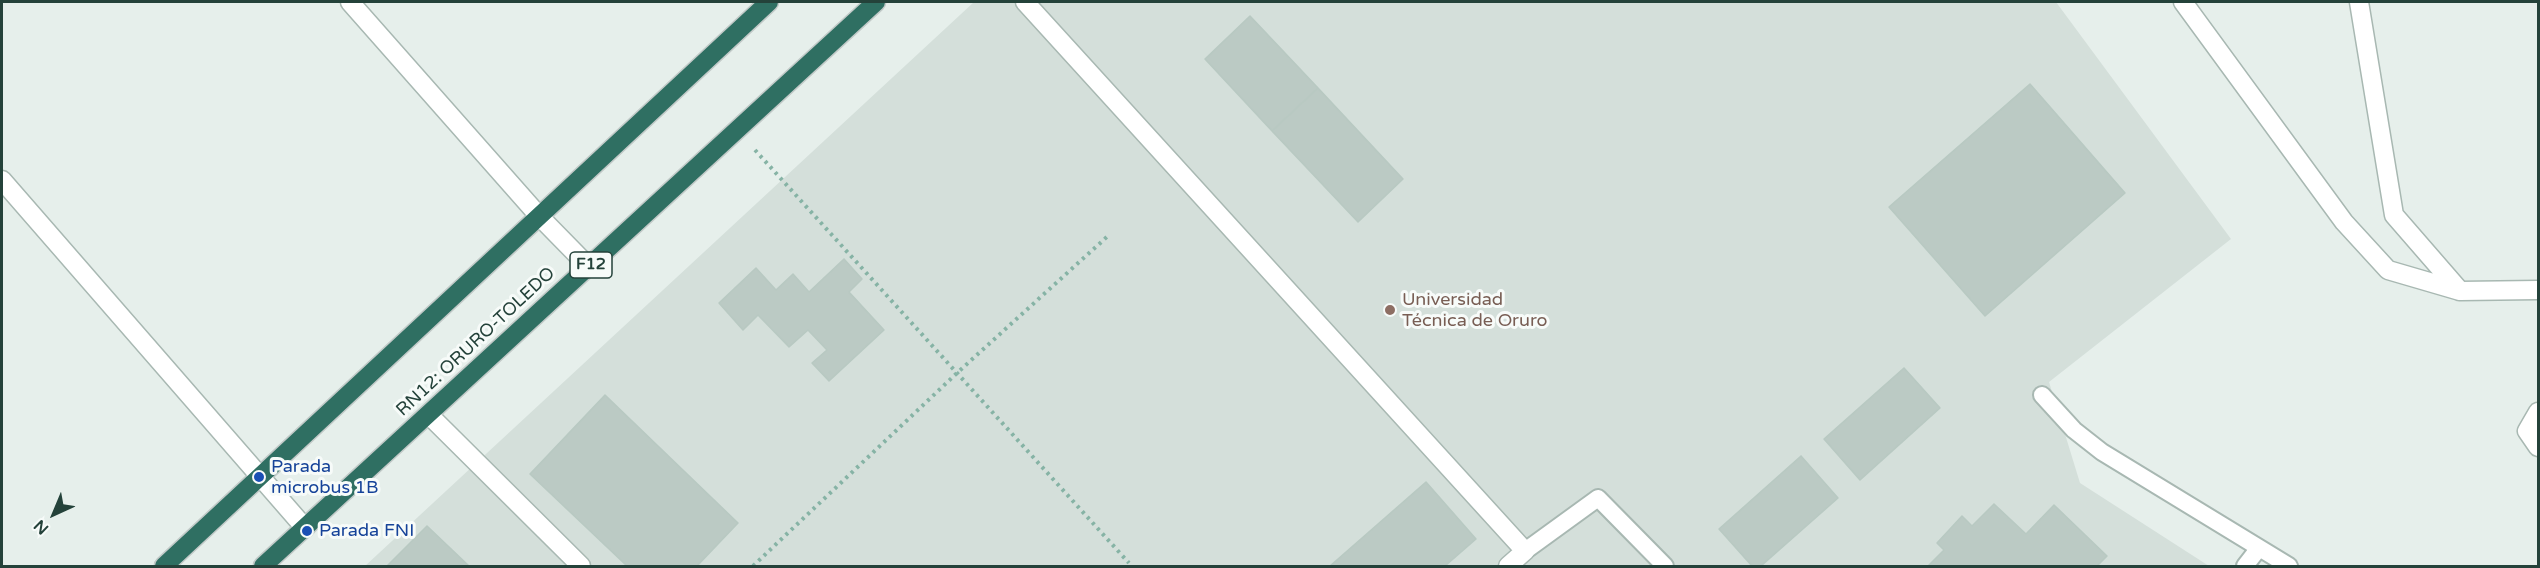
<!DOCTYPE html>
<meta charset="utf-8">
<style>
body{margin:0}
#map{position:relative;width:2540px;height:568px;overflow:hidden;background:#e6efeb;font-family:"Varela Round",sans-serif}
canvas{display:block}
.frame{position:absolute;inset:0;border:3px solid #24423a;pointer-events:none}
.north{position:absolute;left:24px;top:484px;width:60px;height:60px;-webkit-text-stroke:4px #f7fbf9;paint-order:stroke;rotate:224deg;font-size:16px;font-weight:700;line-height:24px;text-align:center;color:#24423a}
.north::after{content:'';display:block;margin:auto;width:21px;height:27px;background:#24423a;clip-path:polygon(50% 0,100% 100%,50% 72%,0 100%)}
</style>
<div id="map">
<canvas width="2540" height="568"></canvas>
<div class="frame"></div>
<div class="north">N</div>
</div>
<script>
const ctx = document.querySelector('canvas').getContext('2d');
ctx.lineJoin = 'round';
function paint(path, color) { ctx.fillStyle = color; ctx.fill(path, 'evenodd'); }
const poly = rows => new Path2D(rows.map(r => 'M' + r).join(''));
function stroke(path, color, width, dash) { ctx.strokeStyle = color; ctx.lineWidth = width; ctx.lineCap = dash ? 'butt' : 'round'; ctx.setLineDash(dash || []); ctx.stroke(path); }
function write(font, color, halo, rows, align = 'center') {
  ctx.font = font + ' "Varela Round",sans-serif'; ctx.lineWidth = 6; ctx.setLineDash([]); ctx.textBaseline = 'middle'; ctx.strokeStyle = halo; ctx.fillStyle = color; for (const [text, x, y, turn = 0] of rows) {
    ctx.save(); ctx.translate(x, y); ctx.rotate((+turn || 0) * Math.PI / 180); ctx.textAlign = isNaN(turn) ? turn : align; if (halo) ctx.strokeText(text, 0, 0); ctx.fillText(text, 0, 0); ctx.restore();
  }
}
const built = poly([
 [974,2,2056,2,2231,239,2049,382,2080,483,2209,566,365,566]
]);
const building = poly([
 [1250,16,1318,88,1272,131,1205,59,1250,16],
 [2030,84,2125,193,1985,316,1889,207,2030,84],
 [1318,88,1403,179,1358,222,1272,131,1318,88],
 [844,259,862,279,849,292,884,330,829,381,812,363,827,350,808,330,789,347,758,315,743,330,719,303,756,268,776,290,793,274,809,292,844,259],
 [1904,368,1940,408,1860,480,1824,439,1904,368],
 [605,395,738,523,697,566,627,566,530,474,605,395],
 [1801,456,1838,498,1761,566,1752,566,1719,529,1801,456],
 [1426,482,1476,539,1445,566,1330,566,1426,482],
 [1994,504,2026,534,2054,505,2107,556,2097,566,1928,566,1944,550,1937,543,1962,516,1972,526,1994,504],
 [427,526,469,566,387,566,427,526]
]);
const path = poly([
 [755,150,1129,563],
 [753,566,957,373,1109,235]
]);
const lane = poly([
 [2042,395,2074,430,2102,452,2289,566],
 [1525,551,1598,498,1665,566],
 [2245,566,2259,548]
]);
const street = poly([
 [350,2,539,216,589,267],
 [1025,2,1525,551,1508,566],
 [2183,2,2344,222,2388,270,2460,291,2538,290],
 [2359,2,2394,215,2460,291],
 [2,180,305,528],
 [2538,412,2527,431,2538,447],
 [429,415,581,566]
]);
const highway = poly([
 [164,566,769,2],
 [263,566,876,2]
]);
const markers = [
 [1390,310,6,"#8d6e63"],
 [259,477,6,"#1a4fb4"],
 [307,531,6,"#1a4fb4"]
];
const shields = [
 [591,265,42]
];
const shieldNames = [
 ["F12",591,265]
];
const educationNames = [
 ["Universidad",1402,300],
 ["Técnica de Oruro",1402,321]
];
const streetNames = [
 ["RN12: ORURO-TOLEDO",476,342,-43]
];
const transitNames = [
 ["Parada",271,467],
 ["microbus 1B",271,488],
 ["Parada FNI",319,531]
];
paint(built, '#d4dfda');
paint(building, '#bbcac4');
stroke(building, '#b8c9c2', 1.5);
stroke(lane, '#a8b8b2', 20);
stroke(street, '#a8b8b2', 21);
stroke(highway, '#c2cac8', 21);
stroke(path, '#86b3a5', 4, [3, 4.5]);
stroke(lane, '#fff', 16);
stroke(street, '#fff', 18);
stroke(highway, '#2f6f62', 18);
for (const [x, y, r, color] of markers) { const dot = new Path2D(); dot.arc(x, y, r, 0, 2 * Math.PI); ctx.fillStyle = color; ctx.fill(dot); stroke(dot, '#f7fbf9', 2); }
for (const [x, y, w] of shields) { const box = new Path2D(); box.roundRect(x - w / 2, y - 13, w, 26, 4.5); ctx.fillStyle = '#f7fbf9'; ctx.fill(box); stroke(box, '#24423a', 1.5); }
write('bold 16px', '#24423a', null, shieldNames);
write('18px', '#785e54', '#f7fbf9', educationNames, 'left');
write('18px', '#24423a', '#f7fbf9', streetNames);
write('18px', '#164399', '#f7fbf9', transitNames, 'left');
</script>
